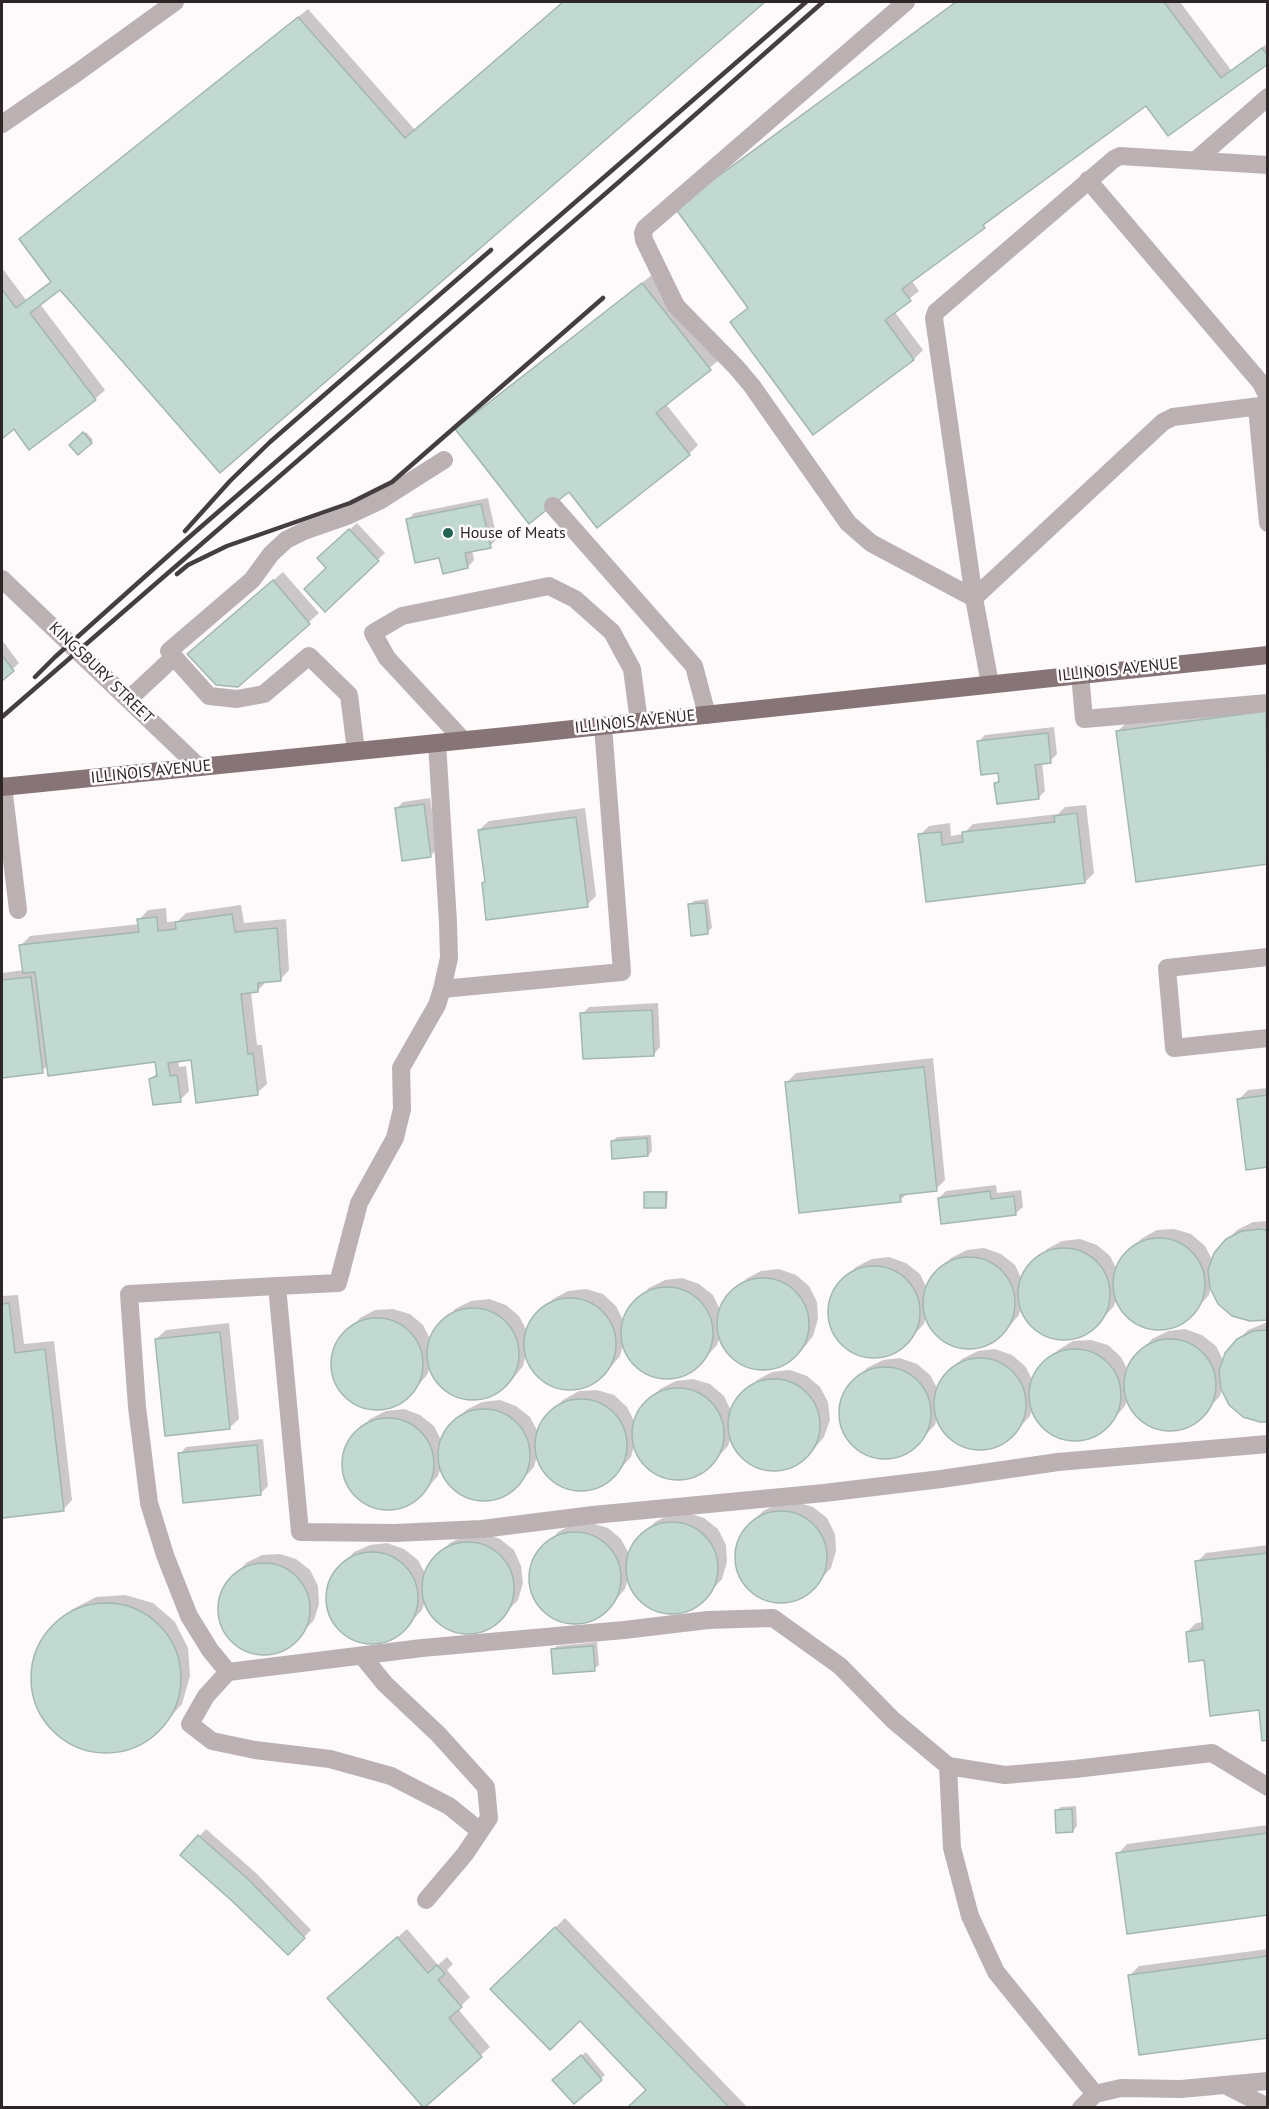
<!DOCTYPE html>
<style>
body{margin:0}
#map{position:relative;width:1269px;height:2109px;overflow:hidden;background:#fef9fa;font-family:"PT Sans",sans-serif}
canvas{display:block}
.frame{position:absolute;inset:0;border:3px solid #2d2526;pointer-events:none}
</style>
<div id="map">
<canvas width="1269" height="2109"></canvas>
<div class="frame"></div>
</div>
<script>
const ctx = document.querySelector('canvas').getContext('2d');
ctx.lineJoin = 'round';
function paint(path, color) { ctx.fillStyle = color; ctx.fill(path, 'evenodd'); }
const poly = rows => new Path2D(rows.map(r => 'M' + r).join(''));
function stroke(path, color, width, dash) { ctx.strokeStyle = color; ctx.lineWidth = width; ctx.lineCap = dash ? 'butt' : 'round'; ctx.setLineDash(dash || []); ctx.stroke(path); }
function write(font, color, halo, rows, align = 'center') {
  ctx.font = font + ' "PT Sans",sans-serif'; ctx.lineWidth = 5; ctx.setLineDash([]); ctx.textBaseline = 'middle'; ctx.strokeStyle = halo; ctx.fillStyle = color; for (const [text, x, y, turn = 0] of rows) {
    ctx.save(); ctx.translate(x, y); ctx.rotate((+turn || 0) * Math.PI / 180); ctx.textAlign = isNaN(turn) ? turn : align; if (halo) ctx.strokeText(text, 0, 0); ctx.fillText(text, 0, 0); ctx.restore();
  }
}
const shadow = poly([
 [564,2,763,2,221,471,60,288,40,304,105,390,95,399,14,427,2,437,2,268,26,300,52,280,21,239,308,9,415,130],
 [955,2,1180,2,1231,70,1268,43,1268,62,1168,134,1146,104,911,280,919,291,894,311,923,350,914,359,813,432,732,322,749,307,686,199],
 [652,275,719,360,666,404,698,445,689,454,570,490,457,429,466,420],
 [86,432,93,440,78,453,71,445],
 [488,498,497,539,490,546,472,550,474,560,468,567,408,520,414,513],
 [357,523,385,553,325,609,328,568,319,558],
 [283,572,319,613,238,686,198,645],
 [2,640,19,663,2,679],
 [1268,704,1268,863,1117,732,1127,722],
 [1054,727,1057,754,1050,761,1042,762,1045,791,1038,798,996,783,1000,779,999,772,978,742,985,735],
 [430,798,438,849,431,855,396,809,403,802],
 [1086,805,1094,873,1085,882,927,900,920,835,929,826,950,823,951,836,963,834,973,824,1058,814,1065,807],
 [585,808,596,896,587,905,483,883,486,881,479,830,489,821],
 [708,899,712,928,707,932,689,905,694,901],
 [241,905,244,923,286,919,289,970,280,980,267,981,257,991,251,992,257,1045,262,1045,267,1084,257,1093,192,1059,178,1060,179,1067,186,1066,189,1091,180,1100,150,1080,158,1072,156,1060,48,1065,42,1071,2,1076,2,973,24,970,21,945,30,936,140,924,139,920,148,910,166,908,167,922,178,921,186,913],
 [658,1003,660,1047,654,1054,582,1014,589,1007],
 [933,1058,945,1180,936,1189,909,1192,900,1200,787,1082,796,1073],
 [1268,1088,1268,1166,1238,1100,1248,1090],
 [651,1135,652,1151,648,1155,613,1141,617,1137],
 [996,1185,997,1193,1021,1190,1023,1207,1016,1213,939,1198,946,1191],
 [647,1191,668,1191,667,1205,666,1207,646,1193],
 [1268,1221,1268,1318,1211,1287,1209,1295,1187,1319,1171,1327,1154,1328,1137,1323,1124,1312,1117,1298,1114,1306,1093,1329,1077,1337,1059,1339,1042,1333,1029,1322,1021,1307,1019,1315,1007,1329,997,1339,981,1347,964,1348,947,1343,934,1332,926,1316,924,1324,902,1347,886,1355,869,1357,852,1352,839,1340,831,1325,829,1307,835,1291,856,1267,872,1259,889,1257,906,1263,920,1274,927,1289,929,1282,951,1258,967,1250,984,1248,1001,1254,1015,1265,1022,1280,1025,1272,1047,1249,1062,1241,1080,1239,1097,1245,1110,1256,1117,1270,1120,1262,1141,1239,1157,1230,1174,1229,1191,1234,1205,1246,1213,1261,1227,1240,1237,1230,1253,1222],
 [779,1269,796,1275,809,1286,817,1302,818,1319,813,1336,802,1350,792,1360,776,1368,758,1369,742,1364,728,1353,720,1336,717,1345,695,1369,680,1377,662,1378,645,1373,632,1361,623,1345,620,1356,609,1369,599,1379,583,1387,565,1389,549,1384,535,1372,526,1355,523,1366,512,1380,502,1390,486,1398,468,1399,452,1394,438,1382,430,1367,427,1375,406,1399,390,1407,372,1408,356,1403,342,1392,334,1376,332,1358,338,1342,360,1318,375,1310,393,1309,410,1314,423,1325,431,1341,434,1333,455,1309,471,1301,489,1299,506,1305,519,1316,528,1333,531,1322,543,1309,553,1299,568,1291,586,1289,603,1294,616,1306,624,1322,628,1311,639,1298,649,1288,665,1280,682,1278,699,1284,713,1295,721,1312,724,1303,746,1279,761,1271],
 [18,1295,24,1344,54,1341,72,1500,63,1510,2,1517,2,1296],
 [1268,1322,1268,1420,1222,1388,1220,1396,1198,1420,1182,1428,1165,1429,1148,1424,1135,1413,1128,1399,1125,1406,1104,1430,1088,1438,1070,1439,1054,1434,1040,1423,1032,1408,1030,1416,1018,1429,1008,1439,992,1448,975,1449,958,1443,945,1432,937,1417,935,1425,913,1448,897,1456,880,1458,863,1452,850,1441,842,1426,840,1408,846,1391,867,1368,883,1360,900,1358,917,1364,930,1375,938,1390,941,1382,962,1359,978,1351,995,1349,1012,1355,1025,1366,1033,1381,1036,1373,1048,1360,1058,1350,1073,1341,1091,1340,1108,1345,1121,1357,1128,1371,1131,1363,1152,1339,1168,1331,1185,1329,1202,1335,1216,1346,1224,1362,1238,1340,1248,1330],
 [229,1323,239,1419,229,1428,156,1339,166,1330],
 [790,1370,807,1376,820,1387,828,1402,830,1420,824,1437,813,1450,803,1460,787,1468,769,1470,753,1464,739,1453,731,1436,728,1446,716,1459,706,1469,690,1478,673,1479,656,1473,643,1462,634,1446,631,1457,610,1480,594,1488,576,1490,560,1484,546,1473,537,1456,534,1467,522,1480,512,1490,497,1498,479,1500,462,1494,449,1483,441,1467,438,1476,416,1500,401,1508,383,1509,366,1504,353,1492,345,1477,344,1459,349,1443,370,1419,386,1411,404,1409,420,1415,434,1426,442,1442,445,1433,466,1410,482,1402,500,1400,516,1406,530,1417,539,1434,542,1423,553,1410,563,1400,579,1391,597,1390,614,1395,627,1407,635,1423,639,1412,650,1399,660,1389,676,1381,693,1379,710,1384,724,1396,732,1413,735,1403,757,1380,772,1372],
 [263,1439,268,1486,261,1493,180,1454,186,1447],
 [796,1502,813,1507,827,1518,835,1534,836,1551,831,1568,809,1592,793,1600,776,1601,759,1596,746,1584,738,1569,736,1551,741,1535,763,1511,779,1503],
 [688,1513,704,1518,718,1529,726,1545,727,1562,722,1579,700,1603,685,1611,667,1612,650,1607,637,1596,628,1579,625,1589,613,1603,603,1613,588,1621,570,1622,554,1617,540,1606,532,1590,531,1573,536,1556,558,1532,573,1524,591,1523,608,1528,621,1539,630,1556,633,1546,655,1522,670,1514],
 [483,1533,500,1539,514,1550,521,1566,523,1583,518,1600,496,1623,480,1631,463,1633,446,1627,432,1616,425,1601,422,1610,410,1623,400,1633,385,1641,367,1643,350,1637,337,1626,329,1610,327,1593,333,1576,354,1552,370,1545,387,1543,404,1549,418,1560,426,1575,428,1566,450,1543,466,1535],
 [1268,1545,1268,1739,1260,1709,1205,1658,1187,1632,1196,1623,1204,1622,1197,1562,1206,1553],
 [280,1554,296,1559,310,1570,318,1586,319,1604,314,1620,292,1644,277,1652,259,1653,242,1648,229,1637,221,1621,219,1604,225,1587,246,1563,262,1555],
 [125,1595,153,1603,175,1622,188,1648,190,1676,182,1704,153,1736,127,1750,98,1752,70,1743,48,1724,35,1699,33,1670,42,1643,71,1610,96,1597],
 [597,1642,599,1665,594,1669,553,1650,557,1646],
 [1076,1806,1077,1826,1073,1831,1056,1811,1061,1807],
 [1268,1825,1268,1913,1118,1854,1127,1844],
 [206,1829,256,1873,311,1930,288,1953,232,1899,182,1855],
 [565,1918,748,2108,632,2108,648,2089,580,2019,493,1989],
 [407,1929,438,1965,447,1957,453,1964,447,1970,470,1997,458,2009,490,2047,423,2106,338,1989],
 [1268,1949,1268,2037,1130,1975,1139,1966],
 [586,2052,605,2075,601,2079,559,2075]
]);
const building = poly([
 [563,2,765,2,220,473,60,290,30,313,96,400,29,450,14,429,2,439,2,289,16,308,51,282,19,239,298,17,405,138,563,2],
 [956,2,1164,2,1221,78,1262,48,1268,56,1268,64,1168,136,1146,106,983,225,985,228,902,289,911,301,885,320,914,360,813,435,730,322,748,308,675,208,956,2],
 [642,283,711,370,656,413,690,455,597,528,569,492,529,524,455,429,642,283],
 [83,432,92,443,78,455,69,445,83,432],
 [481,504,491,548,465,553,468,568,443,574,439,558,415,563,406,519,481,504],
 [349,529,379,561,325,612,304,589,326,568,317,558,349,529],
 [273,580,310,624,238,687,216,685,187,654,273,580],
 [2,655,14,671,2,681,2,655],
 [1266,711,1268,864,1136,882,1116,731,1266,711],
 [1048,733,1051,763,1035,765,1039,799,997,804,994,783,999,782,998,773,981,775,977,741,1048,733],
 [424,804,431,857,402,861,395,808,424,804],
 [1077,813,1085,883,926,902,918,834,941,832,942,845,963,842,962,832,1055,822,1054,816,1077,813],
 [576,817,588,907,486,920,482,883,485,882,478,830,576,817],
 [705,903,708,934,691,936,688,904,705,903],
 [232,914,235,932,277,928,281,981,258,983,258,992,241,994,248,1054,253,1053,258,1095,196,1103,191,1060,168,1063,170,1076,177,1075,181,1102,153,1105,149,1079,157,1076,155,1062,48,1076,35,972,23,973,19,945,139,932,137,919,157,917,158,931,176,929,175,922,232,914],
 [31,977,43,1073,2,1078,2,980,31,977],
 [652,1010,654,1056,583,1059,580,1013,652,1010],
 [924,1067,937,1191,900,1195,901,1202,799,1213,785,1082,924,1067],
 [1268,1095,1268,1167,1246,1170,1237,1099,1268,1095],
 [647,1138,648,1156,612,1159,611,1141,647,1138],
 [990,1191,991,1199,1014,1196,1016,1215,941,1224,938,1198,990,1191],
 [644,1192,666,1192,666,1208,644,1208,644,1192],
 [1260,1229,1268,1231,1268,1320,1250,1321,1232,1316,1218,1304,1210,1288,1208,1270,1214,1253,1226,1239,1242,1231,1260,1229],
 '1113 1284a46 46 0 1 1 92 0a46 46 0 1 1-92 0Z',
 '1018 1294a46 46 0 1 1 92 0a46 46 0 1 1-92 0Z',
 '923 1303a46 46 0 1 1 92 0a46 46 0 1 1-92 0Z',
 '828 1312a46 46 0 1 1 92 0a46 46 0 1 1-92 0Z',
 '717 1324a46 46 0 1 1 92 0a46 46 0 1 1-92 0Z',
 '621 1333a46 46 0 1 1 92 0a46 46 0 1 1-92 0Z',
 '524 1344a46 46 0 1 1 92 0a46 46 0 1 1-92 0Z',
 [9,1303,15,1353,45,1349,64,1511,2,1518,2,1304,9,1303],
 '427 1354a46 46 0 1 1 92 0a46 46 0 1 1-92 0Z',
 '331 1364a46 46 0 1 1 92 0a46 46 0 1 1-92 0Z',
 [1268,1330,1268,1422,1260,1422,1243,1417,1229,1405,1221,1389,1219,1371,1225,1353,1237,1339,1253,1331,1268,1330],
 [220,1332,230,1429,165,1436,155,1339,220,1332],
 '1124 1385a46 46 0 1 1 92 0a46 46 0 1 1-92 0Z',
 '1029 1395a46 46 0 1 1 92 0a46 46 0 1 1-92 0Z',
 '934 1404a46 46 0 1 1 92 0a46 46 0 1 1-92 0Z',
 '839 1413a46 46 0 1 1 92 0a46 46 0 1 1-92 0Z',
 '728 1425a46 46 0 1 1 92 0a46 46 0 1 1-92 0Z',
 '632 1434a46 46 0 1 1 92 0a46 46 0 1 1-92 0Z',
 '535 1445a46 46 0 1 1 92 0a46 46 0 1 1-92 0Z',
 '438 1455a46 46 0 1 1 92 0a46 46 0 1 1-92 0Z',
 '342 1464a46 46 0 1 1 92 0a46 46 0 1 1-92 0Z',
 [257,1445,261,1495,183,1503,178,1453,257,1445],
 '735 1557a46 46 0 1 1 92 0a46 46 0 1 1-92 0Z',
 '626 1568a46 46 0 1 1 92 0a46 46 0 1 1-92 0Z',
 '529 1578a46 46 0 1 1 92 0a46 46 0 1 1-92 0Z',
 '422 1588a46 46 0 1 1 92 0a46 46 0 1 1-92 0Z',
 '326 1598a46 46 0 1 1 92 0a46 46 0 1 1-92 0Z',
 [1268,1553,1268,1740,1262,1741,1259,1710,1210,1716,1204,1660,1189,1662,1186,1632,1203,1629,1195,1561,1268,1553],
 '218 1609a46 46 0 1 1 92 0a46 46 0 1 1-92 0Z',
 '31 1678a75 75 0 1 1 150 0a75 75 0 1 1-150 0Z',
 [593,1646,595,1671,553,1674,551,1649,593,1646],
 [1072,1809,1073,1832,1056,1833,1055,1810,1072,1809],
 [1268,1833,1268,1915,1127,1934,1116,1853,1268,1833],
 [198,1835,249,1880,305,1938,288,1955,231,1900,180,1855,198,1835],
 [555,1927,730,2108,630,2108,629,2106,646,2090,580,2021,550,2050,490,1989,555,1927],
 [397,1937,428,1973,437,1965,445,1974,438,1980,462,2007,449,2018,482,2057,424,2108,327,1998,397,1937],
 [1268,1956,1268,2038,1139,2055,1128,1975,1268,1956],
 [581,2055,602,2080,574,2104,552,2080,581,2055]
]);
const minor = poly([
 [906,2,645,228,643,233,644,240,676,306,736,367,752,386,848,523,871,543,974,598,990,684],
 [2,124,78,72,175,2],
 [1196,160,1268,97],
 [1088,180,1261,383,1268,397],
 [1257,408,1268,523],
 [553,506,694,666,707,715],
 [2,579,199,767],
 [974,598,934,318,936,312,1114,159,1120,156,1268,165],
 [974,598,1163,422,1173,417,1268,405],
 [174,657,169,651,252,580,271,554,286,540,304,531,347,516,381,500,444,460],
 [1080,674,1084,719,1268,703],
 [129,699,174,657,209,696,237,699,264,694,309,656,349,695,356,751],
 [463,740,387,658,373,633,402,616,549,586,575,599,612,632,632,669,639,722],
 [3,786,18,910],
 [1268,957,1167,968,1174,1048,1268,1038],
 [442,989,622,972,603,726],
 [277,1286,338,1283,359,1203,395,1138,402,1109,401,1068,437,1005,442,989,449,958,448,922,437,743],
 [1268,1444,1058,1462,941,1479,824,1493,593,1515,482,1529,395,1533,300,1532,277,1286,129,1294,137,1407,149,1503,165,1555,189,1616,210,1650,228,1672,422,1648,624,1630,708,1620,773,1618,840,1666,893,1720,948,1766,1005,1775,1075,1769,1212,1753,1268,1787],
 [363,1657,385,1684,438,1734,486,1787,489,1818,465,1854,426,1900],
 [228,1672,206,1696,190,1724,212,1741,255,1750,330,1759,391,1776,449,1806,480,1831],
 [948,1766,952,1848,970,1916,996,1972,1095,2094],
 [1225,2085,1268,2107],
 [1081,2108,1095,2094,1121,2088,1181,2089,1268,2081]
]);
const major = poly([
 [2,787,526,734,1268,655]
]);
const rail = poly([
 [185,531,230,481,270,442,491,250],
 [177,574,188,565,227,546,350,503,392,482,603,298],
 [35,677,55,657,187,539,806,2],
 [2,717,620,181,823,2]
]);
const markers = [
 [448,533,6,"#236452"]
];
const poiNames = [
 ["House of Meats",460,533]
];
const streetNames = [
 ["ILLINOIS AVENUE",1118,670,-6],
 ["KINGSBURY STREET",101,673,44],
 ["ILLINOIS AVENUE",635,722,-6],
 ["ILLINOIS AVENUE",151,772,-6]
];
paint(shadow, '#0003');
paint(building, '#c2d9d1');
stroke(building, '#a1b7af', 1.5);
stroke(minor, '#bcb1b2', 18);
stroke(major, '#867476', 18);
stroke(rail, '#453e3f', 4.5);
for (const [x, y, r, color] of markers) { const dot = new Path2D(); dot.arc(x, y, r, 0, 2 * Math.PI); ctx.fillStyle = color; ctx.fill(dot); stroke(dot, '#fef9fa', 2); }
write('16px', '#2d2526', '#fef9fa', poiNames, 'left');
write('16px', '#2d2526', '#fef9fa', streetNames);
</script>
